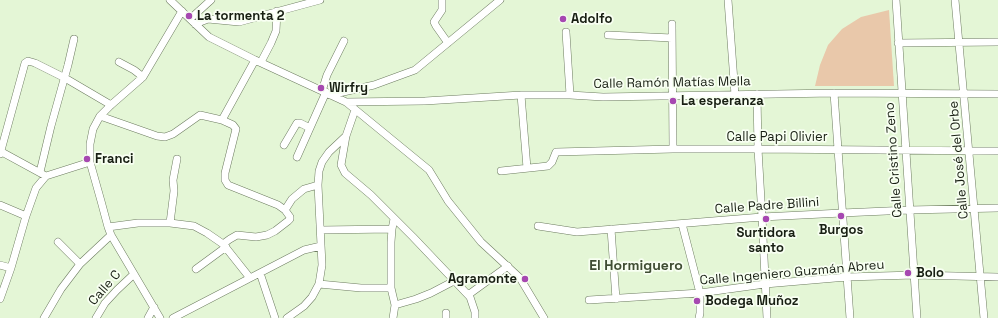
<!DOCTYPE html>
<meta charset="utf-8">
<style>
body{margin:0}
canvas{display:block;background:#e4f6d6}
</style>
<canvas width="998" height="318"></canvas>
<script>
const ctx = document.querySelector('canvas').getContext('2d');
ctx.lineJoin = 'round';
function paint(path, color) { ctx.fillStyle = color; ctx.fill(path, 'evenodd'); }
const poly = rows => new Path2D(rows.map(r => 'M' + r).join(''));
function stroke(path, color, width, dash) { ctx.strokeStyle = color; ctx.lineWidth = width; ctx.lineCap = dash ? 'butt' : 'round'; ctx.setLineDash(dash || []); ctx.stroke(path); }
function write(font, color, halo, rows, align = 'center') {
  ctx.font = font + ' "Space Grotesk",sans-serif'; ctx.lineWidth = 3.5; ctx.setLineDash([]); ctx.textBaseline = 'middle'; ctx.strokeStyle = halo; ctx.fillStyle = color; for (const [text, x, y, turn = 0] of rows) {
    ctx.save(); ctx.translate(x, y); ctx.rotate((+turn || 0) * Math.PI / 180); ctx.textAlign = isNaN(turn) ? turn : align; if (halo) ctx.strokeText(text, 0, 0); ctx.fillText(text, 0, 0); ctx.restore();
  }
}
const green = poly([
 [889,10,894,86,815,86,820,65,828,45,842,29,861,17]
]);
const street = poly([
 [170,0,209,37,255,60,346,102,429,170,448,201,481,242,520,278,544,318],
 [442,0,442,10,434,22,436,26,448,43],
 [728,0,735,95],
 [896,0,917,318],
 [955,0,984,318],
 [190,19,211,0],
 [195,24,208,19,239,22,320,0],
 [672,24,673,149],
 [566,32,570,95],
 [608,35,672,38],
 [898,43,998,42],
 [119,62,134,70,143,77],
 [261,62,271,43,276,31,277,11],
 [322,91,327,75,344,41],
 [834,93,850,318],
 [757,94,758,149,762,217,767,318],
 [330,95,374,85,415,70,500,0],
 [521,95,527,168],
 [346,102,425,101,521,95,570,95,603,97,834,93,998,94],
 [355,110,346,136,341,165,345,173,371,195,413,237,470,297,475,312,475,318],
 [100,116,157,136,165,137,173,134,200,115,222,120,255,60],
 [222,120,233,125,236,129,225,173,225,180,228,185,278,205,285,210,290,217,290,219,288,221,275,231,267,235,256,237,237,235,230,239,223,244],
 [284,145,297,123,300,123,310,128],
 [0,151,44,175],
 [0,154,25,63,28,61,35,63,65,78,111,105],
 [297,157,326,92],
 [501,171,548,166,552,162,556,152,673,149,758,149,998,151],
 [40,172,51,126,68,65,74,39],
 [0,205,26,216],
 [285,210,292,199,304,189,318,185],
 [170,223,174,191,173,180,177,159],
 [682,224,700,293,700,313,699,318],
 [538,226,577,232,762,217,842,213,909,210,998,208],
 [108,227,138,223,170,223,194,226,207,233,223,244,250,278],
 [611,229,616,299],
 [321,230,392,229],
 [58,242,80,264],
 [0,265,11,268],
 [196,269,226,247],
 [260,273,275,318],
 [319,284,361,288,391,288],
 [468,295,508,266],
 [0,299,11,268,26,216,36,188,46,176,90,162],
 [589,300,700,293,765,284,847,277,914,275,998,277],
 [395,305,416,299,431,293,454,281],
 [446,313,446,318],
 [44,318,61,289,80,264,111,235],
 [96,318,105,303,117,290,134,274],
 [148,318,154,307],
 [160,318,111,235,108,227,101,201,90,162,90,144,93,129,100,116,111,105,143,77,182,11],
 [173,318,304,250,321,246],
 [287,318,304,306,312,297,319,284,322,265,318,185,319,171,322,162,329,152,346,136],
 [393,318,395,305,391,288,391,242,392,229,394,219]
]);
const markers = [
 [189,16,4,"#a648b1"],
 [563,19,4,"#a648b1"],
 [321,88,4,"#a648b1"],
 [673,101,4,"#a648b1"],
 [87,159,4,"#a648b1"],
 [841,216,4,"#a648b1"],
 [766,219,4,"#a648b1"],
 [908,273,4,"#a648b1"],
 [525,279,4,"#a648b1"],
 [697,301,4,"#a648b1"]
];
const poiNames = [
 ["La tormenta 2",197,16],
 ["Adolfo",571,19],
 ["Wirfry",329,88],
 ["La esperanza",681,101],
 ["Franci",95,159],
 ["Burgos",841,230,"center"],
 ["Surtidora",766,233,"center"],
 ["santo",766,248,"center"],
 ["Bolo",916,273],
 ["Agramonte",517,279,"right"],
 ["Bodega Muñoz",705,301]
];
const streetNames = [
 ["Calle Ramón Matías Mella",672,83,-1],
 ["Calle Papi Olivier",777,137],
 ["Calle Cristino Zeno",894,160,-94],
 ["Calle José del Orbe",959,160,-95],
 ["Calle Padre Billini",767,206,-4],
 ["Calle Ingeniero Guzmán Abreu",792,273,-5],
 ["Calle C",105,288,-49]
];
const neighbourhoodNames = [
 ["El Hormiguero",636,266]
];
paint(green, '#e9c8aa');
stroke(street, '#6d7c60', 8);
stroke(street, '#fff', 7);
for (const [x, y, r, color] of markers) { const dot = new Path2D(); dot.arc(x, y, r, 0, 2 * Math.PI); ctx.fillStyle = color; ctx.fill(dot); stroke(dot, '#f8fff2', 1.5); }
write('bold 13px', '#181f13', '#f8fff2', poiNames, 'left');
write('13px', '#181f13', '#f8fff2', streetNames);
write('bold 14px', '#404e34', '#f8fff2', neighbourhoodNames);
</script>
